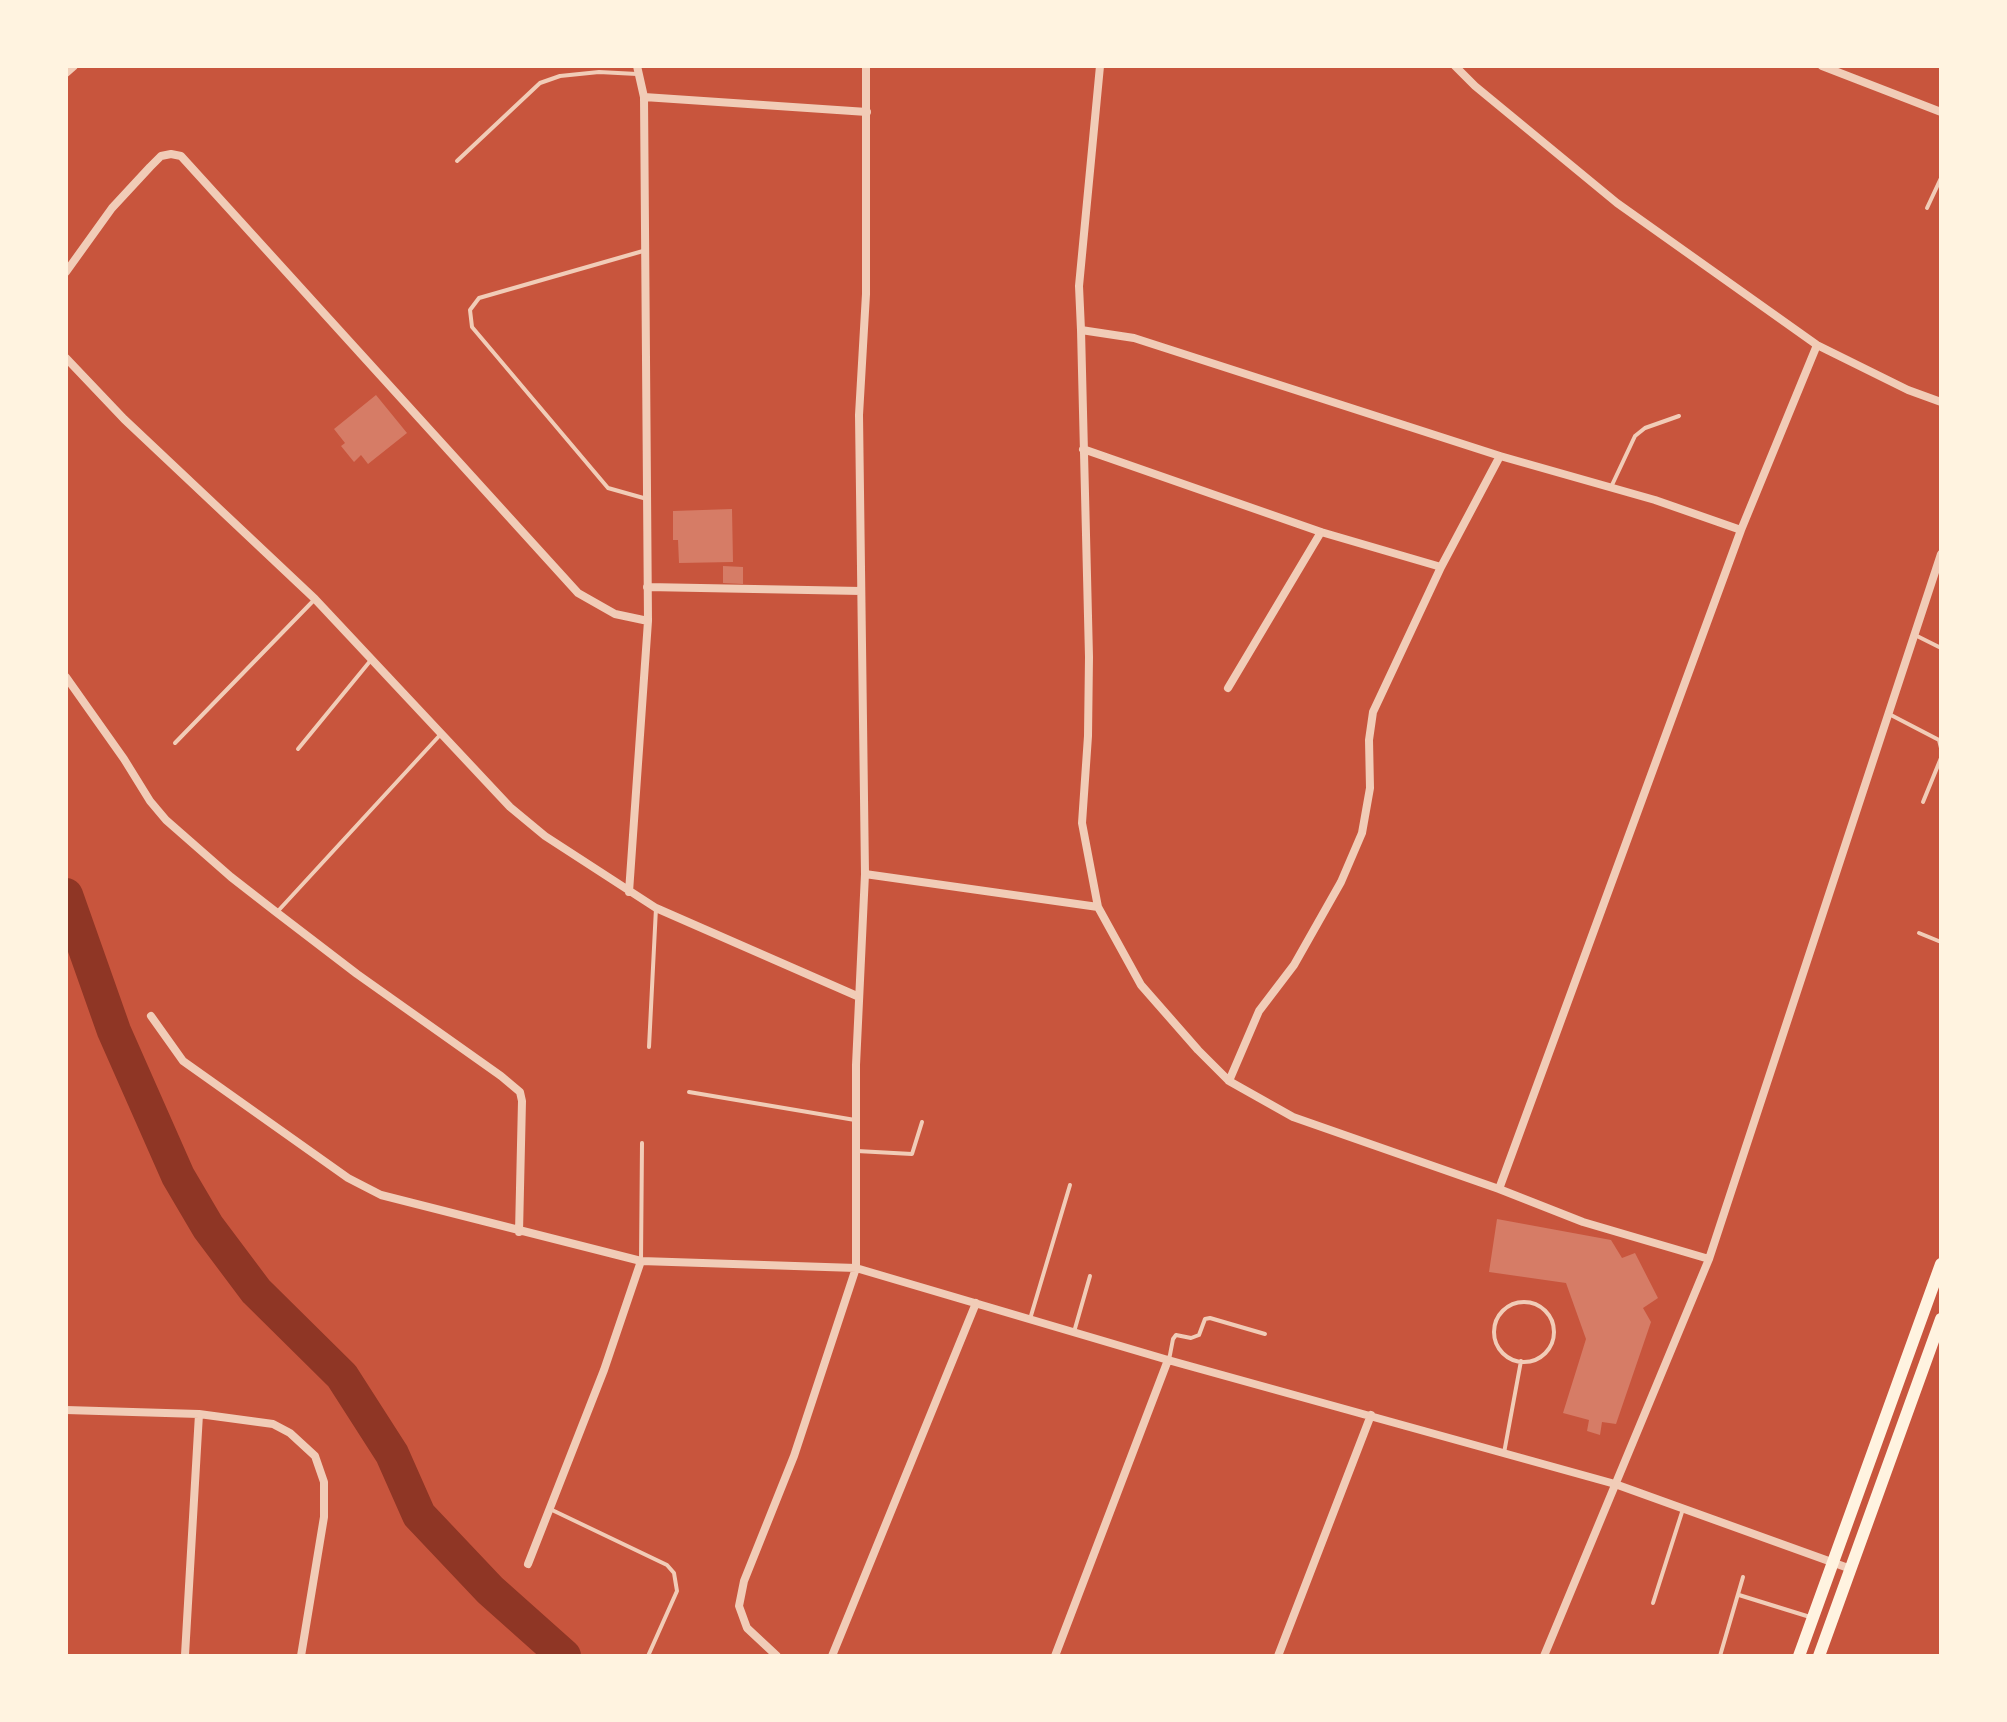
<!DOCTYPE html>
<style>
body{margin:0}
#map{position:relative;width:2007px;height:1722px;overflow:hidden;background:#c8553d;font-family:Inter,sans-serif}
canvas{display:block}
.frame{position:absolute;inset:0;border:68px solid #fff3e0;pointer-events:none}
</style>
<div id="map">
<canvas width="2007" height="1722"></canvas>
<div class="frame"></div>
</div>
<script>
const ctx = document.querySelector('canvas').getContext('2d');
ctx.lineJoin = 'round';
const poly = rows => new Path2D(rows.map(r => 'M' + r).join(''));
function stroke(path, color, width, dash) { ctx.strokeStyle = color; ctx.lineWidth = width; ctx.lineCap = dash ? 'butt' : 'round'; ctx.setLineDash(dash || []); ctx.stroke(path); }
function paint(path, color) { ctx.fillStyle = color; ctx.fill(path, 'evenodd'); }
const river = poly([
 [66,895,114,1031,178,1176,208,1227,256,1291,342,1376,392,1454,419,1515,490,1590,564,1656]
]);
const building = poly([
 [376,395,407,433,368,464,361,455,354,462,341,446,345,443,334,429],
 [732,509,733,562,679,563,678,540,673,540,673,511],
 [723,566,743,567,743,584,723,583],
 [1497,1219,1611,1240,1622,1258,1635,1253,1658,1298,1643,1308,1651,1322,1616,1424,1602,1422,1600,1435,1587,1431,1589,1420,1563,1413,1586,1339,1566,1283,1489,1272]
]);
const service = poly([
 [457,161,540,83,560,76,599,72,637,74],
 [1927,208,1941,178],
 [643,251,479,298,470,310,472,327,608,488,647,499],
 [1612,485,1635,436,1645,428,1679,416],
 [1915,635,1941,648],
 [1889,714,1939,740,1941,748],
 [175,743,315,599],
 [298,749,371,660],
 [1923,802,1941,758],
 [278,911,440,735],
 [1919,933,1941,942],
 [649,1047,656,908],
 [689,1092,855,1120],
 [857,1151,912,1154,922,1122],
 [641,1260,642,1143],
 '1494 1332a30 30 0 1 1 60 0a30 30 0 1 1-60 0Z',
 [1030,1319,1070,1185],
 [1074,1332,1090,1276],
 [1169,1360,1173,1339,1176,1335,1191,1338,1199,1335,1205,1319,1210,1318,1265,1334],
 [1504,1453,1521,1361],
 [550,1509,667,1565,674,1573,677,1591,648,1656],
 [1739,1595,1810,1617],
 [1653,1603,1683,1509],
 [1720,1656,1743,1577]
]);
const minor = poly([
 [1455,66,1475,86,1617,203,1817,345,1908,390,1941,402],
 [1822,66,1941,112],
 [66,73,74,66],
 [644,97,867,112],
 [66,272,112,208,150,167,161,156,171,154,181,156,578,593,615,614,648,621],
 [1081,330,1079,286,1100,66],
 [66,358,124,419,315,599,510,807,545,836,656,908,857,996],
 [1083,449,1321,532,1441,567],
 [647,587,861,591],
 [66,677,124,759,150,801,166,820,231,877,276,912,357,974,501,1076,520,1092,522,1101,519,1232],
 [1228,688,1321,532],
 [865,874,1098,907],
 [629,892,648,621,644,97,637,66],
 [151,1016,183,1061,348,1178,381,1195,641,1261,856,1268,1168,1360,1615,1484,1851,1569],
 [1229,1081,1259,1011,1294,965,1341,882,1362,833,1370,788,1369,740,1373,712,1441,567,1500,456],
 [1499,1189,1741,530,1817,345],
 [1709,1259,1583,1222,1499,1189,1293,1117,1229,1081,1198,1050,1141,985,1098,907,1082,823,1088,736,1089,657,1081,330,1134,338,1500,456,1655,500,1741,530],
 [66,1410,199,1414,273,1424,290,1433,315,1456,324,1482,324,1517,301,1656],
 [528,1564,604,1370,641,1261],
 [185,1655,199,1414],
 [777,1656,747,1628,739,1606,744,1581,794,1456,856,1268,856,1065,865,874,859,415,866,294,866,66],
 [832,1656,976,1303],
 [1055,1656,1168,1360],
 [1278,1656,1371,1415],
 [1544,1656,1709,1259,1941,554]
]);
const secondary = poly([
 [1799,1656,1941,1264],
 [1819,1656,1941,1319]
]);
stroke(river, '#8f3625', 34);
paint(building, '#d67c66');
stroke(service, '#f1ccb7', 4);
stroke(minor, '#f1ccb7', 8);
stroke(secondary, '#fff3e0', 12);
</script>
